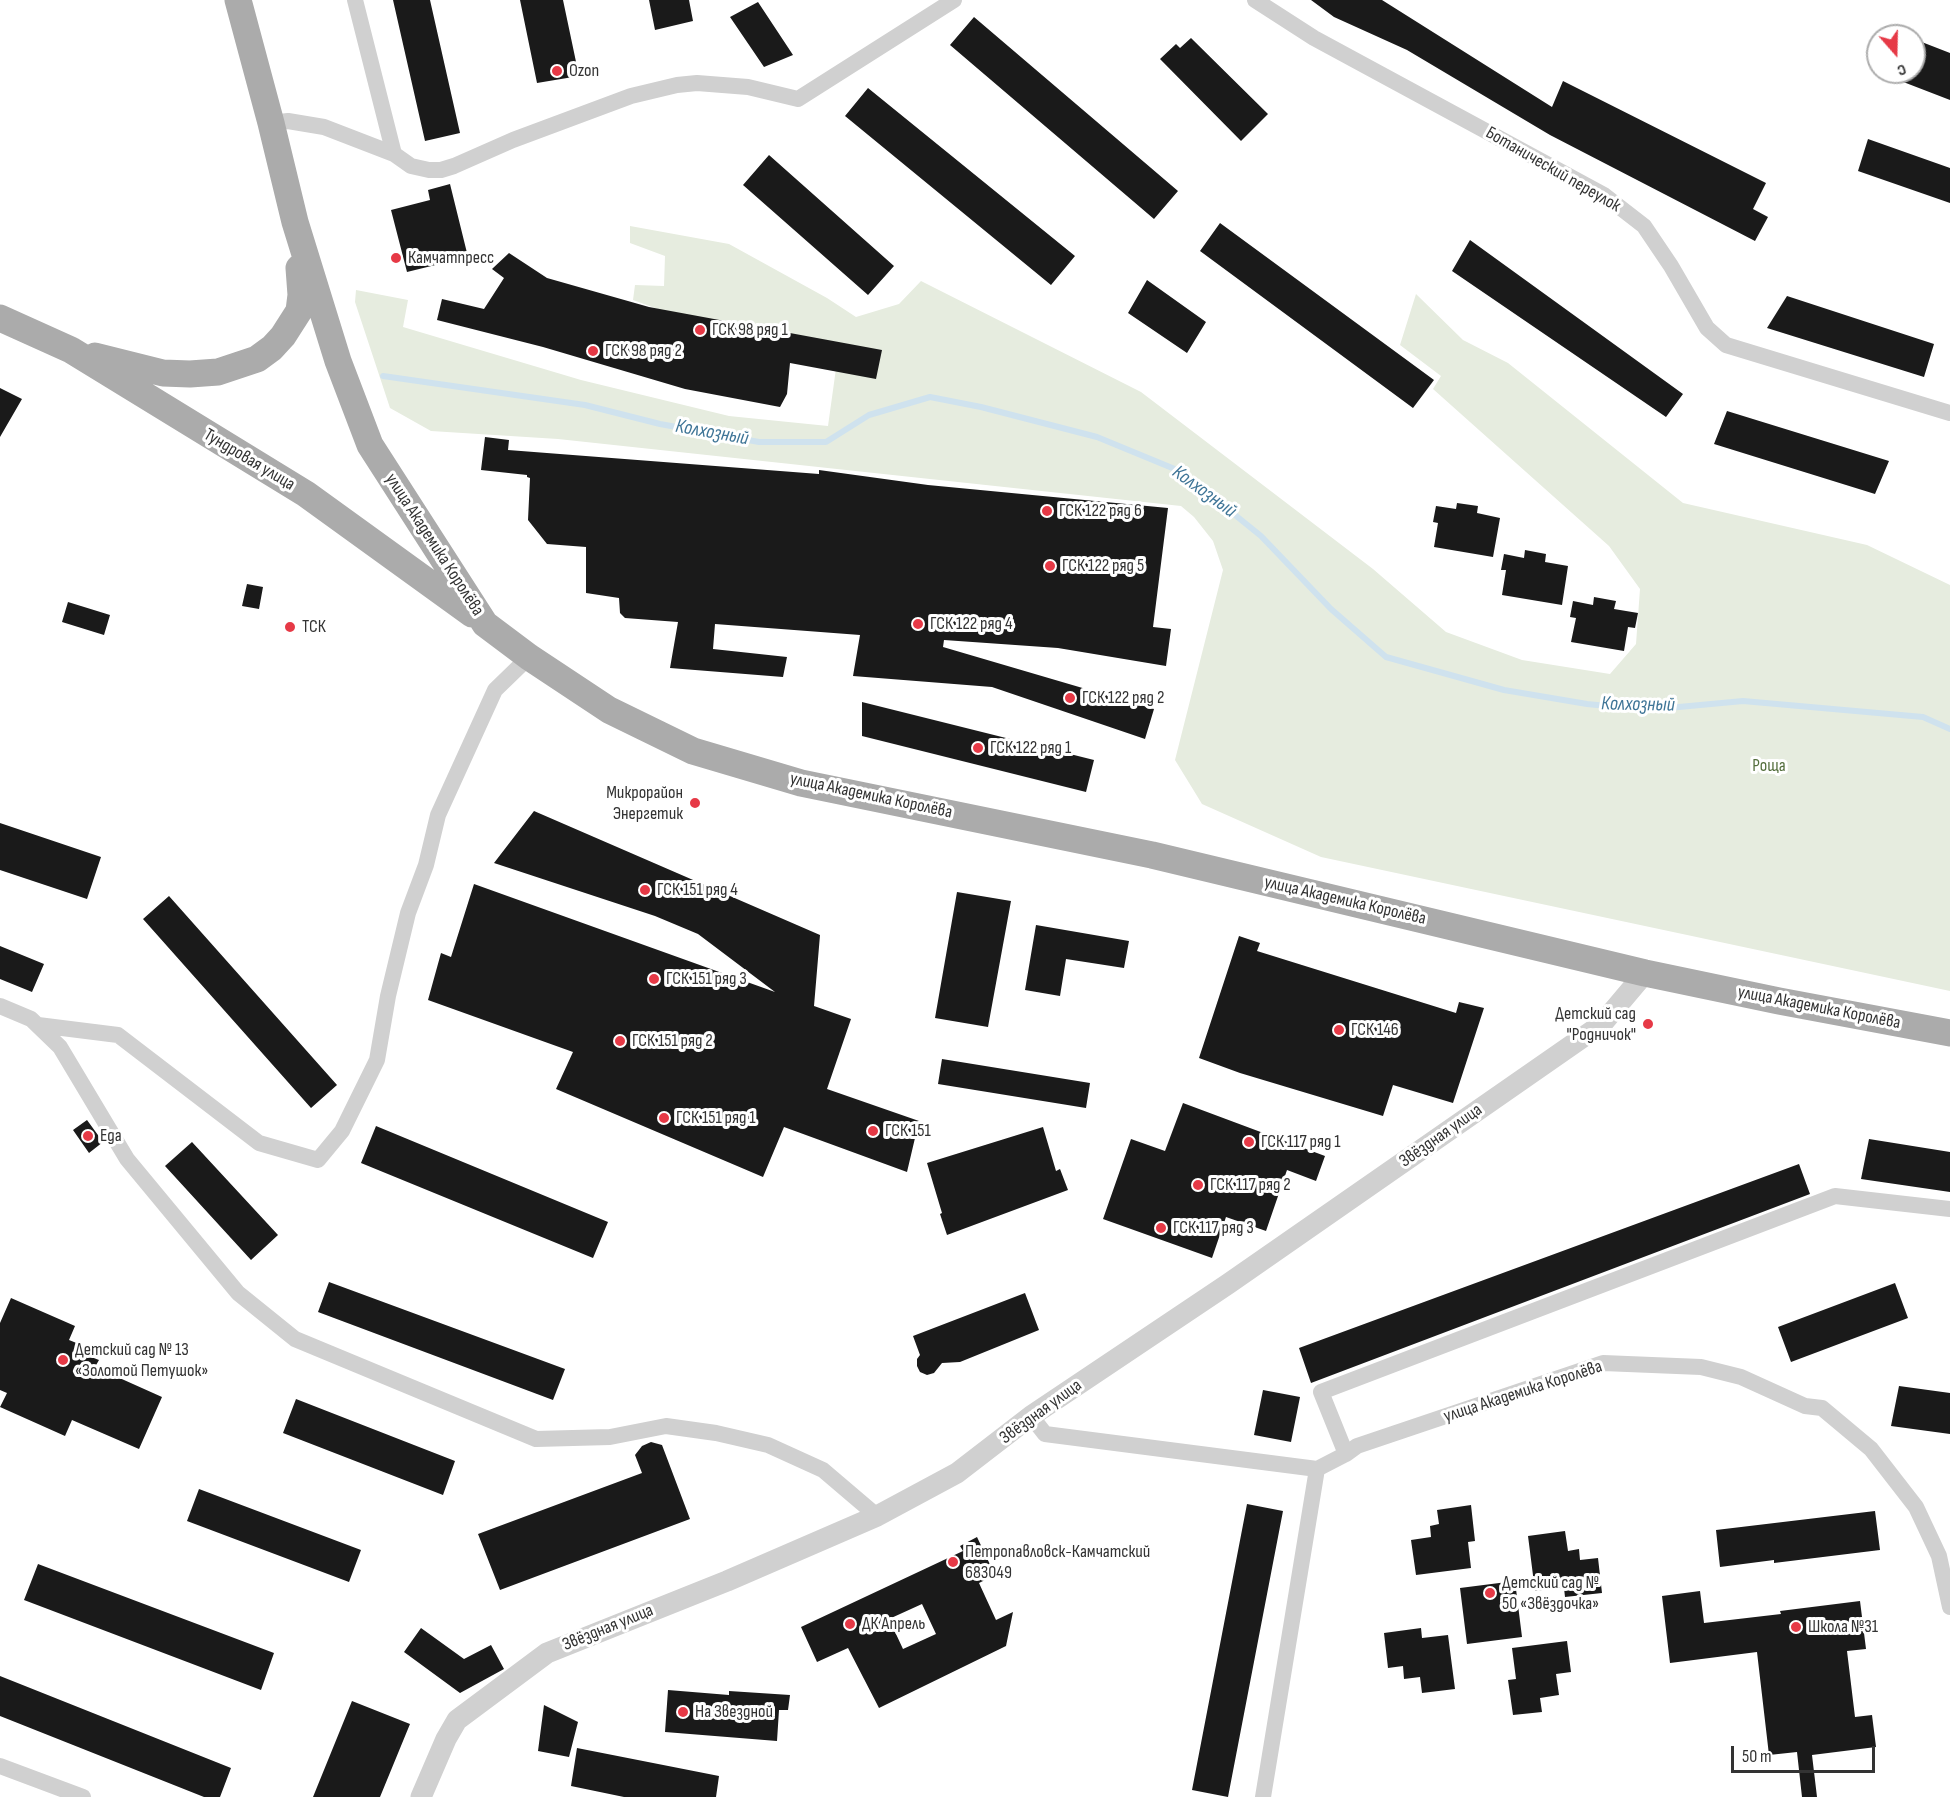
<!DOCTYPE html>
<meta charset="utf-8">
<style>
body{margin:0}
#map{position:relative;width:1950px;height:1797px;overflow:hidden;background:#fff;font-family:"Sofia Sans Condensed",sans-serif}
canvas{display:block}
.north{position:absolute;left:1866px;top:24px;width:60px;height:60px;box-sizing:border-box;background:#fff;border:2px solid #adadad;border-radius:50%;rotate:160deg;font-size:16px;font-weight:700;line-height:24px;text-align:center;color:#333}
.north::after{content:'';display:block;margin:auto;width:21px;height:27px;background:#e63946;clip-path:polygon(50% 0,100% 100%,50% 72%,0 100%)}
.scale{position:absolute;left:1731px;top:1746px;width:144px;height:27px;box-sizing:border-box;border:3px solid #333;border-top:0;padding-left:8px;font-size:18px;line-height:21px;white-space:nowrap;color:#333;-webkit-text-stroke:4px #fff;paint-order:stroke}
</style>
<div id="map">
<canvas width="1950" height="1797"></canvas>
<div class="north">С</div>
<div class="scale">50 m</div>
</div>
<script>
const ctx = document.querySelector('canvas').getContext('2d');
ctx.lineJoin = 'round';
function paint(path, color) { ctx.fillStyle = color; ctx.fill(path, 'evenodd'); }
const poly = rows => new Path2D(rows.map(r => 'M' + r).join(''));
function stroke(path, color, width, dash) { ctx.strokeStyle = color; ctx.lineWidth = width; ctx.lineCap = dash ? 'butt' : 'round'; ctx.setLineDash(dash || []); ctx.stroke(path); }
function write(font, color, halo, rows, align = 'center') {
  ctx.font = font + ' "Sofia Sans Condensed",sans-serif'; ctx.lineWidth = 6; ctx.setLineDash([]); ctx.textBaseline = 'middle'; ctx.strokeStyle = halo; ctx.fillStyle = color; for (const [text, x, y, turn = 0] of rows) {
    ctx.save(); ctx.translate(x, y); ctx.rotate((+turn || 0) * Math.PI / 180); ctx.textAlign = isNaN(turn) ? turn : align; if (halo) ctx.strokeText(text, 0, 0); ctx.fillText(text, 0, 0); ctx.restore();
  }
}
const green = poly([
 [630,226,729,244,827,298,856,317,899,304,921,281,1141,392,1373,569,1446,632,1522,660,1610,674,1636,644,1640,589,1609,546,1433,389,1441,376,1400,345,1416,294,1463,340,1508,363,1683,503,1867,545,1950,585,1950,991,1321,857,1202,804,1175,760,1223,570,1213,541,1194,517,1181,506,558,439,431,431,390,408,355,302,356,290,408,300,403,327,581,380,729,416,828,426,839,347,674,315,633,300,635,285,664,286,665,256,630,243]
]);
const stream = poly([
 [383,376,585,405,660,424,759,442,826,442,869,415,930,397,981,407,1097,437,1182,472,1261,536,1331,609,1386,657,1504,690,1587,704,1647,710,1743,701,1923,717,1950,729]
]);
const building = poly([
 [393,0,430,0,460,133,425,141],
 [520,0,563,0,579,76,537,83],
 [649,0,689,0,693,21,655,30],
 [1311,0,1382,0,1552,107,1563,81,1766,183,1753,209,1768,217,1755,241,1550,135,1407,50,1334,17],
 [758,2,793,55,764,67,730,17],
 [974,17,1178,191,1154,219,950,45],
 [1191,38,1268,114,1241,141,1160,59,1176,44,1180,48],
 [1914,39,1950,53,1950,100,1880,73,1914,72],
 [868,88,1075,256,1051,285,845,116],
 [1868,139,1950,168,1950,203,1858,171],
 [769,155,894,266,868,295,743,185],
 [450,184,468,257,407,272,391,210,430,200,428,190],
 [1220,223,1434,380,1413,408,1200,251],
 [1470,240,1683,394,1666,417,1452,271],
 [509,253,547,278,649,307,882,350,876,379,790,363,787,394,780,407,685,389,543,347,437,320,442,299,484,309,504,278,492,269],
 [1147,280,1206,322,1187,353,1128,313],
 [1787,296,1934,344,1924,377,1767,328],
 [0,388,22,399,0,437],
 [1727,411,1889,461,1875,494,1714,444],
 [485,437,509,440,508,450,819,474,819,470,928,485,1168,508,1153,627,1171,629,1166,666,1058,648,944,640,943,647,1154,709,1145,739,992,687,853,676,860,635,715,624,713,649,787,657,783,677,670,668,678,622,625,618,620,613,619,598,586,593,586,547,547,544,528,520,530,478,527,477,527,475,481,470],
 [1457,503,1478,506,1477,513,1500,518,1493,557,1434,547,1438,523,1433,522,1436,506,1456,509],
 [1525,550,1546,554,1545,562,1568,566,1562,605,1502,595,1506,570,1501,570,1504,554,1524,558],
 [247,584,263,587,259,609,242,606],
 [1594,597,1616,601,1614,609,1638,613,1635,628,1628,627,1624,651,1571,642,1576,618,1570,617,1573,601,1593,605],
 [68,602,110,615,104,635,62,622],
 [862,702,1094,760,1086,792,862,736],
 [534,811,820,935,814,1006,851,1019,827,1089,919,1121,907,1172,784,1127,763,1177,556,1089,573,1052,428,1000,441,953,451,957,474,884,775,992,698,934,655,916,494,863],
 [0,823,101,857,87,899,0,870],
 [957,892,1011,901,988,1027,935,1018],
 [169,896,337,1085,311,1108,143,919],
 [1036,925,1129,941,1124,968,1066,959,1060,996,1025,990],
 [1239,936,1260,943,1257,951,1456,1013,1459,1002,1484,1008,1453,1103,1393,1085,1383,1116,1240,1073,1199,1058],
 [0,946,44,964,32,992,0,979],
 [942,1059,1090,1083,1086,1108,938,1084],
 [1183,1103,1325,1156,1316,1181,1287,1170,1266,1231,1226,1217,1212,1258,1103,1219,1131,1139,1165,1151],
 [87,1120,103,1142,89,1153,73,1130],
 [376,1126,608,1222,593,1258,361,1163],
 [1043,1127,1056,1171,1060,1169,1068,1190,947,1235,940,1214,942,1213,927,1163],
 [1869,1139,1950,1152,1950,1192,1861,1179],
 [192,1142,278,1235,251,1260,165,1166],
 [1799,1164,1810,1194,1311,1383,1299,1348],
 [329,1282,565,1369,553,1400,318,1312],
 [1895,1283,1908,1318,1791,1362,1778,1327],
 [1025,1293,1039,1330,960,1362,942,1363,934,1373,927,1375,920,1372,917,1366,917,1359,920,1355,913,1336],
 [11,1298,75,1326,69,1340,84,1346,81,1353,99,1360,95,1367,162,1397,139,1449,72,1420,65,1436,0,1407,7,1393,0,1390,0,1323],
 [1899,1386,1950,1393,1950,1434,1891,1426],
 [1263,1390,1300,1397,1291,1442,1254,1435],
 [296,1399,455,1461,443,1495,283,1433],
 [651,1442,662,1445,690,1519,500,1590,478,1534,642,1473,635,1455,642,1446],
 [199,1489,361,1550,349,1582,187,1521],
 [1247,1504,1283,1511,1228,1797,1192,1790],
 [1471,1505,1475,1541,1468,1542,1471,1568,1416,1575,1411,1540,1431,1537,1430,1526,1439,1524,1437,1510],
 [1875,1511,1880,1550,1774,1563,1774,1560,1720,1567,1716,1530],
 [1565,1531,1568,1551,1579,1549,1580,1560,1598,1558,1602,1593,1565,1597,1564,1588,1535,1591,1528,1536],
 [977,1537,995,1575,979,1583,996,1620,1013,1612,1006,1646,879,1708,848,1648,817,1662,801,1627,963,1551,960,1546],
 [922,1604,936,1634,903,1649,889,1619],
 [38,1564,274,1653,261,1690,24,1600],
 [1515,1581,1522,1637,1467,1644,1460,1588],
 [1700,1591,1704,1623,1781,1614,1780,1611,1860,1601,1866,1649,1847,1651,1855,1717,1872,1715,1876,1747,1812,1755,1817,1797,1802,1797,1797,1752,1769,1755,1757,1652,1670,1663,1662,1596],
 [421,1628,464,1659,491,1645,504,1669,460,1693,404,1652],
 [1421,1628,1422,1638,1448,1635,1455,1689,1422,1693,1420,1677,1404,1679,1403,1666,1388,1668,1384,1633],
 [1567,1641,1571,1672,1556,1674,1559,1695,1540,1698,1542,1712,1513,1715,1508,1680,1516,1679,1512,1648],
 [0,1676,231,1768,220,1797,204,1797,0,1716],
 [668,1690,729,1695,729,1691,790,1695,788,1710,779,1710,777,1741,665,1732],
 [352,1701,410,1724,380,1797,313,1797],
 [544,1705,578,1722,569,1757,538,1751],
 [577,1748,719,1776,716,1797,624,1797,571,1786]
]);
const minor = poly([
 [355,0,394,154],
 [1255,0,1314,38,1604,195,1644,226,1671,266,1707,328,1726,345,1950,413],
 [271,123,288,121,324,127,394,154,411,166,429,170,441,170,454,166,513,140,631,96,677,85,697,83,748,87,798,99,954,0],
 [0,1006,31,1019,60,1047,127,1159,238,1293,295,1339,536,1439,610,1437,666,1426,716,1433,768,1445,823,1470,877,1516],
 [38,1025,118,1035,259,1143,318,1160,342,1131,377,1060,388,996,408,913,426,865,438,815,495,690,529,657],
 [1031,1416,1045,1434,1317,1469,1346,1454,1357,1446,1603,1363,1701,1367,1741,1377,1805,1406,1822,1408,1871,1449,1916,1507,1939,1556,1950,1607],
 [1346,1454,1321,1392,1835,1196,1950,1209],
 [0,1766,83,1797],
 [1263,1797,1317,1469]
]);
const tertiary = poly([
 [421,1797,446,1739,457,1720,547,1653,727,1581,877,1516,957,1473,1031,1416,1228,1284,1602,1024,1645,973]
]);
const primary = poly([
 [238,0,271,123,295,222,338,361,370,445,485,624,529,657,609,710,693,751,801,783,1152,855,1645,973,1779,1001,1950,1033],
 [0,318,71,350,306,494,472,614],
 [95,356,163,373,190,374,218,372,257,359,272,348,283,336,299,311,301,295,299,268]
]);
const markers = [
 [557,71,6,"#e63946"],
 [396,258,6,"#e63946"],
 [700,330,6,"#e63946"],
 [593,351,6,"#e63946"],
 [1047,511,6,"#e63946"],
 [1050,566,6,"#e63946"],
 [918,624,6,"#e63946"],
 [290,627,6,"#e63946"],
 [1070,698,6,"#e63946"],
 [978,748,6,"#e63946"],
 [695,803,6,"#e63946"],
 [645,890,6,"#e63946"],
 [654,979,6,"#e63946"],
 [1648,1024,6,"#e63946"],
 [1339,1030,6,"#e63946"],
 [620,1041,6,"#e63946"],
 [664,1118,6,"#e63946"],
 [873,1131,6,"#e63946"],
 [88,1136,6,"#e63946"],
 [1249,1142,6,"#e63946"],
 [1198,1185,6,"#e63946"],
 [1161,1228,6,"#e63946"],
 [63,1360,6,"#e63946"],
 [953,1562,6,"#e63946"],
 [1490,1593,6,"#e63946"],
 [850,1624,6,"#e63946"],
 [1796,1627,6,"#e63946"],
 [683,1712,6,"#e63946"]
];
const poiNames = [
 ["Ozon",569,71],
 ["Камчатпресс",408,258],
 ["ГСК 98 ряд 1",712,330],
 ["ГСК 98 ряд 2",605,351],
 ["ГСК 122 ряд 6",1059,511],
 ["ГСК 122 ряд 5",1062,566],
 ["ГСК 122 ряд 4",930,624],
 ["ТСК",302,627],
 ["ГСК 122 ряд 2",1082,698],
 ["ГСК 122 ряд 1",990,748],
 ["Микрорайон",683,793,"right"],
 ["Энергетик",683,814,"right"],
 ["ГСК 151 ряд 4",657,890],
 ["ГСК 151 ряд 3",666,979],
 ["Детский сад",1636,1014,"right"],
 ["\"Родничок\"",1636,1035,"right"],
 ["ГСК 146",1351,1030],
 ["ГСК 151 ряд 2",632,1041],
 ["ГСК 151 ряд 1",676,1118],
 ["ГСК 151",885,1131],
 ["Еда",100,1136],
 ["ГСК 117 ряд 1",1261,1142],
 ["ГСК 117 ряд 2",1210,1185],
 ["ГСК 117 ряд 3",1173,1228],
 ["Детский сад № 13",75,1350],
 ["«Золотой Петушок»",75,1371],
 ["Петропавловск-Камчатский",965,1552],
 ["683049",965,1573],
 ["Детский сад №",1502,1583],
 ["50 «Звёздочка»",1502,1604],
 ["ДК Апрель",862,1624],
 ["Школа №31",1808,1627],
 ["На Звездной",695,1712]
];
const streetNames = [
 ["Ботанический переулок",1553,170,30],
 ["Тундровая улица",249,460,31],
 ["улица Академика Королёва",434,545,57],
 ["улица Академика Королёва",871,796,12],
 ["улица Академика Королёва",1345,901,13],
 ["улица Академика Королёва",1819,1008,11],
 ["Звёздная улица",1441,1136,-35],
 ["улица Академика Королёва",1523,1392,-18],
 ["Звёздная улица",1041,1412,-36],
 ["Звёздная улица",608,1628,-22]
];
const parkNames = [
 ["Роща",1769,766]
];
const waterNames = [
 ["Колхозный",712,433,10],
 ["Колхозный",1204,492,36],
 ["Колхозный",1638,705,1]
];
paint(green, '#e6ecdf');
stroke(stream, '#cfe2ee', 6);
paint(building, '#1a1a1a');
stroke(minor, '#d0d0d0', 16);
stroke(tertiary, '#d0d0d0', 21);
stroke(primary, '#ababab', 27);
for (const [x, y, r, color] of markers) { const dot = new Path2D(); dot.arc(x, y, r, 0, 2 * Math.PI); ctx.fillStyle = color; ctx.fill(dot); stroke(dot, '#fff', 2); }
write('18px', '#333', '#fff', poiNames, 'left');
write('18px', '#333', '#fff', streetNames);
write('18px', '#56703f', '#fff', parkNames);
write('italic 20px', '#3f7597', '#fff', waterNames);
</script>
